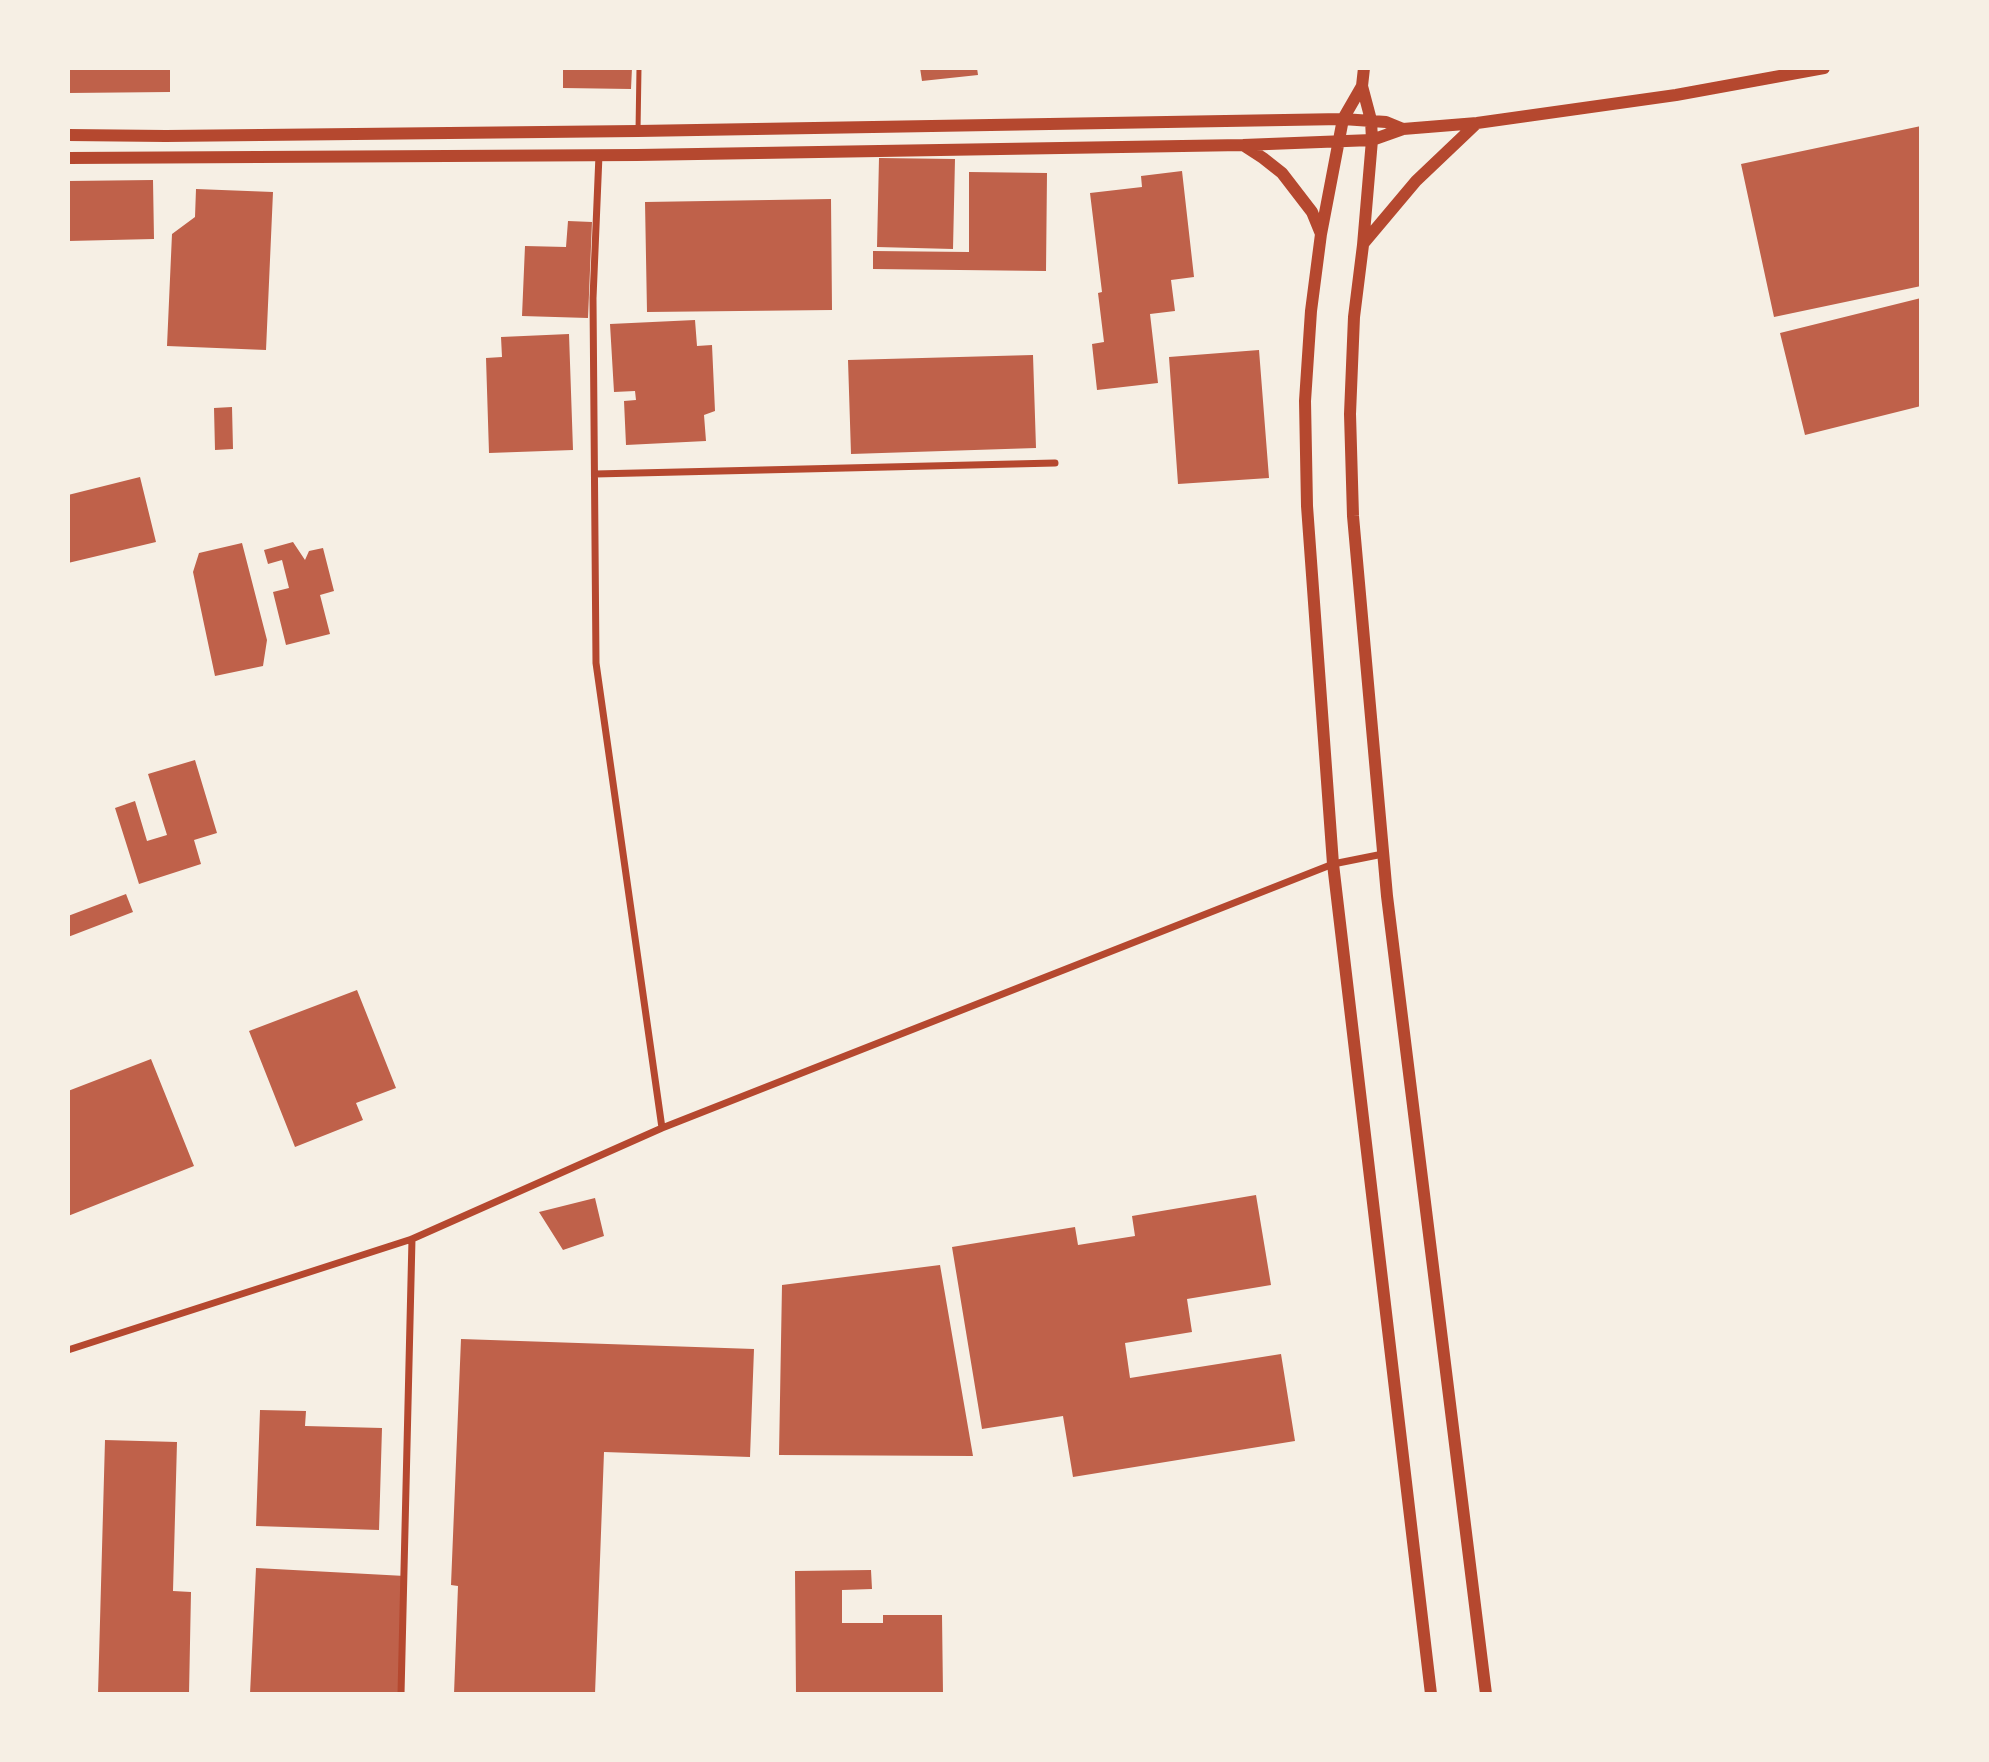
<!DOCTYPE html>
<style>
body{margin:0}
#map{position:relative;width:1989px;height:1762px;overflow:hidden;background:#f6efe4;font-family:"Space Grotesk",sans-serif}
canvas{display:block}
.frame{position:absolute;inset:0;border:70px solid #f6efe4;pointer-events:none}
</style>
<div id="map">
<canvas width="1989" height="1762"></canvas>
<div class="frame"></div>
</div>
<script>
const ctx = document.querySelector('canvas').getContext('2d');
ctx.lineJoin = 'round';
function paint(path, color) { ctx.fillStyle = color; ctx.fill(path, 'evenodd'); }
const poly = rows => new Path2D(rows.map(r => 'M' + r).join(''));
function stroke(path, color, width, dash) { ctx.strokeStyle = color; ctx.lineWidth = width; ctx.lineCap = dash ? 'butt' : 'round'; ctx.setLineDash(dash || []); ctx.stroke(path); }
const building = poly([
 [68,68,170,68,170,92,68,93],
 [563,68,632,68,631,89,563,88],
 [920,68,977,68,978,75,922,81],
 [1921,126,1921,286,1774,317,1741,164],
 [879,158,955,159,953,249,877,247],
 [1182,171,1194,277,1171,280,1175,311,1150,314,1158,383,1097,390,1092,344,1104,342,1098,293,1102,292,1090,193,1142,187,1141,176],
 [969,172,1047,173,1046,271,873,269,873,251,969,252],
 [153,180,154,239,68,241,68,181],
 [196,189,273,192,266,350,167,346,172,234,195,217],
 [831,199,832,310,647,312,645,202],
 [568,221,592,222,588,318,522,316,525,246,566,247],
 [1921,298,1921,406,1805,435,1780,333],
 [695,320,697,346,712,345,715,411,704,415,706,441,626,445,624,401,636,400,635,391,614,392,610,324],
 [569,334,573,450,489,453,486,358,502,357,501,337],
 [1259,350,1269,478,1178,484,1169,357],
 [1033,355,1036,448,851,454,848,360],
 [232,407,233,449,215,450,214,408],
 [140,477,156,542,68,563,68,495],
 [293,542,305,560,309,551,323,548,334,591,320,595,330,634,286,645,273,592,289,588,282,560,268,564,264,550],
 [242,543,267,640,263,666,215,676,193,572,199,553],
 [195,760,217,833,194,840,201,864,139,884,115,808,135,801,147,841,167,835,148,774],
 [126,894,133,912,68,937,68,916],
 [357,990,396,1088,356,1103,363,1120,295,1147,249,1031],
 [151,1059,194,1166,68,1216,68,1091],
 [1256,1195,1271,1285,1187,1299,1192,1332,1125,1343,1130,1378,1281,1354,1295,1441,1073,1477,1063,1416,982,1429,952,1247,1075,1227,1078,1245,1135,1236,1132,1216],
 [595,1198,604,1236,563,1250,539,1212],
 [940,1265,973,1456,779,1455,782,1285],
 [461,1339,754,1349,750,1457,604,1452,595,1694,454,1694,458,1586,451,1585],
 [260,1410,306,1411,305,1426,382,1428,379,1530,256,1526],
 [105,1440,177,1442,173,1591,191,1592,189,1694,98,1694],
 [256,1568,405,1576,399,1694,250,1694],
 [871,1570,872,1589,842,1590,842,1623,883,1623,883,1615,942,1615,943,1694,796,1694,795,1571]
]);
const service = poly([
 [638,131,639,68]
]);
const minor = poly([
 [599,155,593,298,596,663,662,1128],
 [595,474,1055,463],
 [68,1350,412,1239,662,1128,1333,864,1383,854],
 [401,1694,412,1239]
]);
const tertiary = poly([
 [1364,68,1362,86,1371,120,1372,140,1363,245,1354,317,1350,414,1353,516,1387,896,1486,1694],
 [1362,86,1343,119,1321,234,1311,311,1305,401,1307,506,1333,864,1431,1694],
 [68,135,166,136,638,131,1343,119,1386,122,1403,129],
 [1243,145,1263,158,1282,173,1312,212,1321,234],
 [68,158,637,155,1243,145,1372,140,1403,129,1477,123,1676,95,1824,68],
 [1363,244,1416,181,1477,123]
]);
paint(building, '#bf614a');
stroke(service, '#b5482f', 5);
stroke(minor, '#b5482f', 7);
stroke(tertiary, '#b5482f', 12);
</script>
